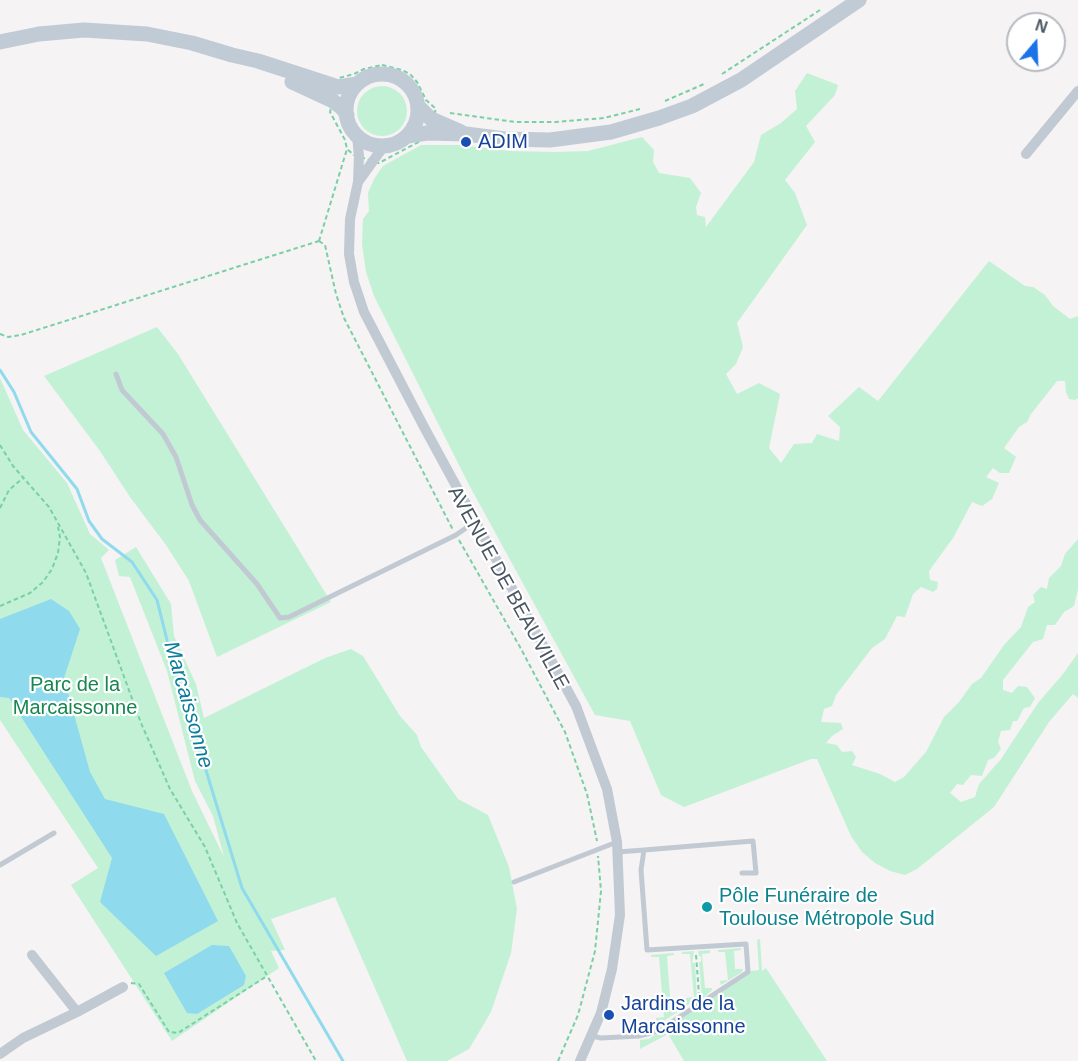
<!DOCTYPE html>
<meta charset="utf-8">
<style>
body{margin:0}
#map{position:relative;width:1078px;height:1061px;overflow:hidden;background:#f5f3f3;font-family:Arial,sans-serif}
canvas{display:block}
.north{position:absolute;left:1006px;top:12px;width:60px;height:60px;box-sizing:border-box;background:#fff;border:2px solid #b7bbc0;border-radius:50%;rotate:19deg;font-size:16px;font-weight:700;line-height:24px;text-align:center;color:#4a5661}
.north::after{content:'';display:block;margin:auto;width:21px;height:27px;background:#1a73e8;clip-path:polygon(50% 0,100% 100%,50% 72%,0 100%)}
</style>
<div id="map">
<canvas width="1078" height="1061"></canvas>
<div class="north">N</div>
</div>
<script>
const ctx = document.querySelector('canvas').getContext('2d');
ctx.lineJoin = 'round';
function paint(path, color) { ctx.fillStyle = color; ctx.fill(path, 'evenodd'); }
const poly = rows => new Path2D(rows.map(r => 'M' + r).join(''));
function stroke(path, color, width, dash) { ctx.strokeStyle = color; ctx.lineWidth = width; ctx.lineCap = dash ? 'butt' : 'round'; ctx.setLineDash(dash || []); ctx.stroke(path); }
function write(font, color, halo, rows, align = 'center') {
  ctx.font = font + ' Arial,sans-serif'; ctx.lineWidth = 4.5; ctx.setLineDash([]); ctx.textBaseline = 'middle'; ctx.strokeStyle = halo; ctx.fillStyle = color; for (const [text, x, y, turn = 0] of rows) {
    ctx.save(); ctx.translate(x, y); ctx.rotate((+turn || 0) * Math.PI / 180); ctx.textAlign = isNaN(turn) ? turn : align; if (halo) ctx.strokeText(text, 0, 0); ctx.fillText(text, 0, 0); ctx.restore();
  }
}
const green = poly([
 [807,73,838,85,835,95,806,126,815,142,785,180,795,193,807,225,737,323,743,347,736,364,726,374,737,394,759,383,780,394,769,448,781,463,794,444,812,443,817,434,839,441,840,427,828,416,859,387,878,401,989,261,1025,286,1033,287,1045,295,1053,306,1070,319,1078,316,1078,398,1075,400,1069,399,1066,392,1065,381,1057,381,1031,414,1027,422,1019,427,1004,448,1016,457,1009,473,1000,473,993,468,986,477,999,483,992,499,982,506,972,502,953,538,929,571,930,580,938,582,937,589,933,592,921,587,913,594,905,617,897,616,885,639,872,648,836,695,832,706,824,709,821,722,841,723,843,729,832,736,826,743,837,745,842,752,852,751,856,757,852,765,880,774,895,782,904,777,926,752,944,717,959,702,972,684,981,678,1004,645,1021,627,1028,607,1035,602,1033,595,1041,587,1047,589,1049,578,1061,566,1065,554,1078,539,1078,589,1074,606,1064,612,1055,625,1047,625,1043,639,1033,642,1003,680,1003,690,1012,693,1018,686,1027,687,1035,698,1030,707,1024,708,1017,721,1013,721,1010,730,1001,731,998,742,1001,749,994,758,988,760,982,776,971,775,963,785,957,784,950,793,961,802,975,797,979,784,1001,759,1038,703,1063,674,1078,653,1078,698,1073,694,1049,722,994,807,917,869,905,875,890,871,875,863,862,852,851,836,817,759,811,759,684,807,661,795,630,721,595,715,468,483,374,296,366,272,362,244,363,219,369,211,368,193,374,179,383,166,421,145,461,145,510,151,554,152,588,151,642,137,654,150,653,162,659,173,690,178,701,193,696,207,697,215,705,217,706,227,754,162,761,135,781,123,797,109,795,91],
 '357 111a25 25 0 1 1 50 0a25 25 0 1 1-50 0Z',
 [157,327,178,354,331,602,217,657,189,581,166,545,130,497,100,451,44,376],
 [0,378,23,430,67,483,90,534,109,550,101,558,192,791,224,857,213,816,195,781,167,671,130,577,119,576,115,560,136,547,171,604,174,636,196,684,204,718,325,658,351,649,363,656,400,716,417,735,421,747,458,799,488,815,509,867,517,909,511,953,491,1012,469,1049,447,1061,407,1061,335,897,271,919,285,950,271,951,279,968,172,1041,71,885,98,868,0,720],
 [760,939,762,971,766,968,827,1061,684,1061,668,1034,640,1049,640,1040,649,1039,751,971,759,970,757,940],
 [741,948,741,950,734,951,735,969,743,969,742,972,721,985,720,981,728,980,725,952,718,952,718,950],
 [710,950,710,953,702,954,705,988,712,988,712,990,702,999,699,962,701,962,701,956,699,956,698,951],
 [694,951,692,963,695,963,697,999,686,1006,686,998,694,997,690,954,682,954,682,952],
 [674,953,674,955,667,956,671,1009,679,1009,679,1011,656,1026,656,1018,664,1017,659,957,651,957,651,955]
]);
const water = poly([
 [51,599,69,611,80,629,64,678,90,772,105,799,164,814,218,921,156,956,100,902,112,858,9,698,0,697,0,619],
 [212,945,229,946,246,976,244,985,197,1014,187,1013,164,973]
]);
const stream = poly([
 [0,370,14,392,31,432,77,489,89,521,102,539,132,562,157,600,171,656,242,888,343,1061]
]);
const path = poly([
 [382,65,402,70,410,74,417,82,426,100,436,109,426,138,379,163,354,155,347,149,345,140,330,112,339,78,354,74,364,69,382,65],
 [722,74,820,10],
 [665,101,704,84],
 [450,113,515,122,555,122,604,118,640,109],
 [319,241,325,245,336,294,344,318,453,530],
 [319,241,347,149],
 [0,334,8,337,21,335,319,241],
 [0,445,13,466,49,507,86,573,141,723,170,789,205,847,237,923,316,1061],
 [0,508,9,490,23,478],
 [459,540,520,647,565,732,587,794,597,841],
 [0,606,30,593,43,582,52,569,58,553,60,537,58,527],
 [696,955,699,994],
 [131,983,139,984,169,1032,178,1033,267,976],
 [558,1061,578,1015,595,951,601,891,598,856]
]);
const lane = poly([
 [116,374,122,390,163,434,176,457,192,505,200,520,257,584,280,618,289,617,456,535,476,521],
 [644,850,753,841,756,873,742,873],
 [0,865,54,833],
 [514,882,617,842],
 [592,1036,601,1038,639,1036,658,1031,748,972,746,944,647,950,641,870,644,850,618,852]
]);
const street = poly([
 [357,136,359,156,358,182,350,219,349,254,354,282,364,312,424,427,576,706,607,789,617,842,620,915,612,969,601,1013,580,1061],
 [1026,154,1078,91],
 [358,182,381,150,388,146],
 [32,955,77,1012],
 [0,1054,23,1038,77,1012,123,987]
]);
const secondary = poly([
 [0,42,39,34,84,30,147,34,192,43,232,55,258,61,338,87,357,84],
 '346 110a36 36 0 1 1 72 0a36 36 0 1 1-72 0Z',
 [292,82,333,101,342,108,347,115],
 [418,106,431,119,461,132],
 [408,136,427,133,466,134,505,139,550,140,611,132,659,118,692,106,741,80,859,0]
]);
const markers = [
 [466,142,6,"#1a4fb4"],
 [707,907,6,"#0f9aa8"],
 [609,1015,6,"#1a4fb4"]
];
const transitNames = [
 ["ADIM",478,142],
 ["Jardins de la",621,1004],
 ["Marcaissonne",621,1027]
];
const streetNames = [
 ["AVENUE DE BEAUVILLE",508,588,61]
];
const parkNames = [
 ["Parc de la",75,685],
 ["Marcaissonne",75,708]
];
const cultureNames = [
 ["Pôle Funéraire de",719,896],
 ["Toulouse Métropole Sud",719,919]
];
const waterNames = [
 ["Marcaissonne",188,705,74]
];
paint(green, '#c3f1d5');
paint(water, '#90daee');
stroke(stream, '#90daee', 3);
stroke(path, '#7ad0a6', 2, [4.5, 3]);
stroke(lane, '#c1cad2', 5);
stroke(street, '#c1cad2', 10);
stroke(secondary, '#c1cbd6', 15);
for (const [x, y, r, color] of markers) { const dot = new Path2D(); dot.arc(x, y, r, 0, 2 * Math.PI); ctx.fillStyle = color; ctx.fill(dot); stroke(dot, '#fff', 2); }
write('20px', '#164399', '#fff', transitNames, 'left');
write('20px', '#4a5661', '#fff', streetNames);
write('20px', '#17864f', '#fff', parkNames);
write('20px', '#0d838f', '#fff', cultureNames, 'left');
write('italic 21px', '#0c7c9b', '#fff', waterNames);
</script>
